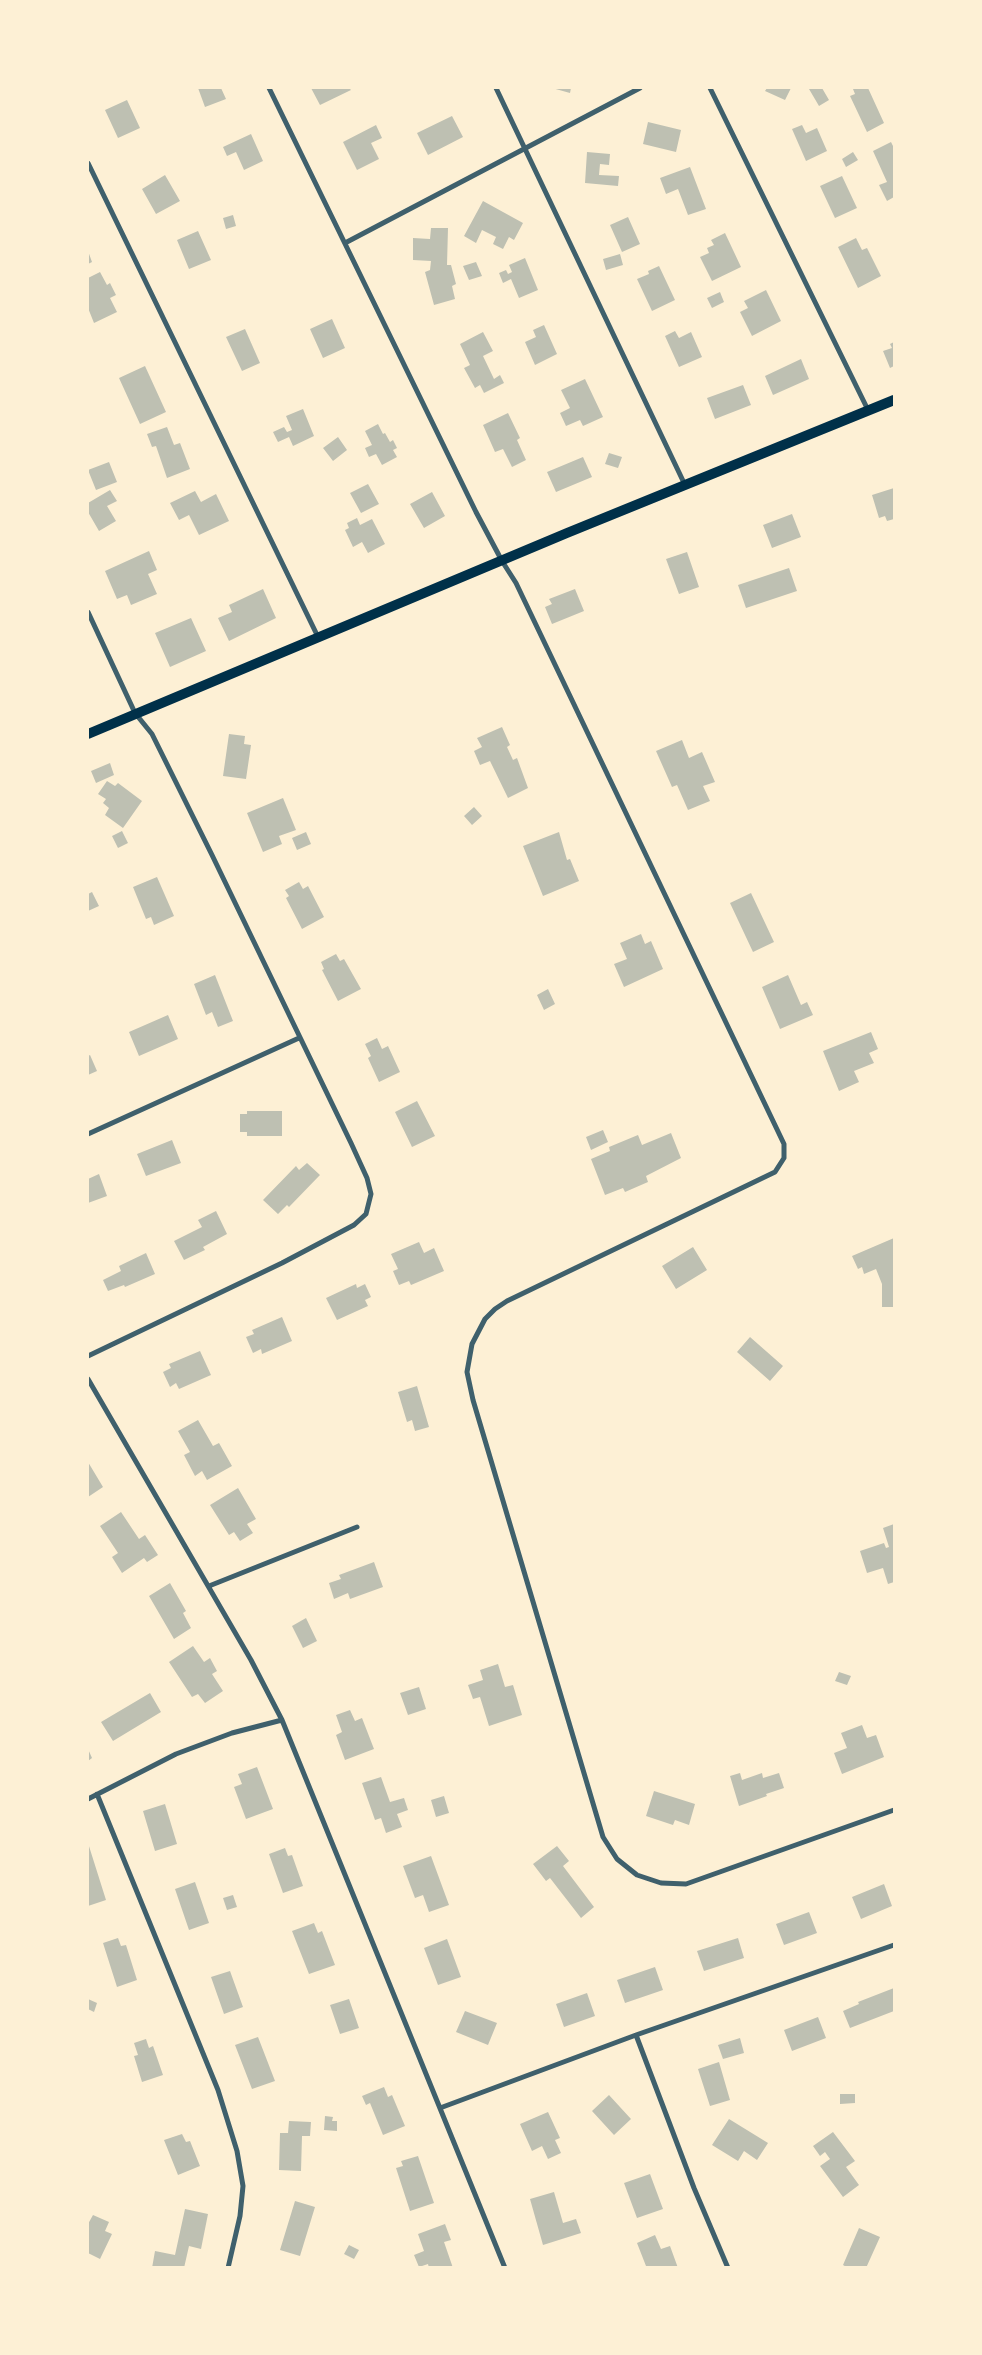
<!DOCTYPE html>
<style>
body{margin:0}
#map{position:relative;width:982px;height:2355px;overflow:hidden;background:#fdf0d5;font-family:Arial,sans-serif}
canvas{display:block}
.frame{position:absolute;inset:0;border:89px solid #fdf0d5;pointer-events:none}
</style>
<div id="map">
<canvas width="982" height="2355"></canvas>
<div class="frame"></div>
</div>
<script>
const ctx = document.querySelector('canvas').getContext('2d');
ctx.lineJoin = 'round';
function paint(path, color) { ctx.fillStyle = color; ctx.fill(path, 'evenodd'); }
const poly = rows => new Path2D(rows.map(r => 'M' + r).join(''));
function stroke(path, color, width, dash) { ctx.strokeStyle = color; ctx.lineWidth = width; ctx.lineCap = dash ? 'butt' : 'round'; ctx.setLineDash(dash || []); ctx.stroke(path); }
const building = poly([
 [198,88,221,88,226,99,205,107],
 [311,88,349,88,351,90,320,105],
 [552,88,571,88,570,93],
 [767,88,791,88,785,100,765,91],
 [812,88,822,88,829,100,819,106,809,89],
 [855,88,868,88,884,123,867,132,850,96,855,94,853,89],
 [127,100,140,128,118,138,105,110],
 [452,116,463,137,428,155,417,133],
 [648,122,681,130,676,152,643,144],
 [376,125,382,138,371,143,379,159,357,170,343,142],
 [802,125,806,133,817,128,827,151,806,161,792,129],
 [251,134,263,161,244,170,236,152,227,156,223,147],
 [891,142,894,148,894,197,887,201,879,185,887,182,873,151],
 [587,152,610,154,609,165,600,164,599,175,619,176,618,186,585,183],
 [853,152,858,160,846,167,842,159],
 [690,167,706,209,688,215,678,189,666,194,660,178],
 [165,175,180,201,156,214,142,189],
 [842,176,857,208,835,218,820,186],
 [483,201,523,223,514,240,509,237,503,249,493,244,496,237,482,230,476,243,464,236],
 [233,215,236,226,226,229,223,218],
 [628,217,640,244,622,252,610,225],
 [431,228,448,228,447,265,451,265,456,284,452,286,455,299,434,305,425,272,430,270,431,261,413,260,413,238,430,239],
 [198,231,211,260,189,269,177,240],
 [725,233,741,267,712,281,700,257,709,253,707,248,714,245,711,240],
 [856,238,862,250,867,248,881,276,858,288,838,247],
 [88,251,92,262,88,264],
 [620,254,623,265,606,270,603,259],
 [525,258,538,290,519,298,511,279,503,283,499,273,506,270,508,274,512,272,509,265],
 [476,262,482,276,469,280,463,266],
 [659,266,675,300,652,311,637,279,649,274,648,271],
 [100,272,107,285,110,283,116,295,110,298,117,312,94,323,88,308,88,278],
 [766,290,781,321,752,336,740,312,748,308,744,301],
 [720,292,724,302,712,308,707,298],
 [332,319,345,348,323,358,310,329],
 [544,325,557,354,535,365,525,342,536,337,533,330],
 [245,329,260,363,242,371,226,337],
 [675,331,679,338,691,332,702,357,679,367,665,336],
 [483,332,493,351,483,356,494,379,500,375,504,383,484,393,480,385,475,388,464,368,470,365,460,344],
 [894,342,894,366,890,368,883,351,892,348,890,344],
 [801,359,809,379,773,395,765,376],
 [145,366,166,412,140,424,119,378],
 [585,379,603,417,583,426,580,420,566,426,560,413,570,408,561,390],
 [743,385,751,405,715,419,707,398],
 [303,409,314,436,293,446,289,437,278,442,273,432,284,427,287,432,292,430,286,416],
 [508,413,520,438,517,440,526,460,512,467,503,449,495,452,483,425],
 [378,424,383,434,385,433,390,442,393,440,397,448,393,450,397,457,382,465,376,454,369,457,365,448,372,445,365,431],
 [167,427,174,445,180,443,190,469,167,478,156,446,152,447,147,434],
 [338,437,347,450,333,461,323,448],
 [609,453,622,457,618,468,605,464],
 [583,457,592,477,556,492,547,472],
 [109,462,117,482,96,490,88,470],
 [368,484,379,504,361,513,350,493],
 [894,488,894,519,887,521,885,516,879,518,872,495],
 [110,490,117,501,107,506,116,521,99,531,88,512,88,503],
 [195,491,201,502,216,494,229,521,199,535,189,515,179,520,170,503],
 [432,492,445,516,424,528,410,504],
 [792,514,801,537,772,548,763,525],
 [357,518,360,525,372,519,385,544,368,553,362,542,353,547,345,530,349,528,347,523],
 [149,551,157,570,148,574,157,594,131,605,127,595,117,599,105,571],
 [687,552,699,587,679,594,666,559],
 [789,568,797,591,746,608,738,585],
 [263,589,276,618,229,641,218,618,232,612,229,605],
 [575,589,584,611,552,624,545,607,552,604,549,599],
 [191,618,206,651,170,667,155,633],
 [502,727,510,745,507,747,513,760,517,758,528,788,508,798,490,761,480,765,474,751,482,747,477,738],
 [229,734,245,736,244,744,251,745,246,779,223,776],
 [682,740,689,758,702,752,715,782,703,786,710,801,688,810,677,785,672,787,656,751],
 [110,763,114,775,96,783,91,771],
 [107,781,115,786,118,783,142,801,123,828,105,815,109,808,103,803,106,799,98,794],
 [283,798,296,830,279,836,282,844,263,852,247,813],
 [474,807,482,816,472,825,464,816],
 [122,831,128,843,118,848,112,836],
 [306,832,311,844,297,850,292,838],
 [559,832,567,860,570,859,579,881,543,896,523,846],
 [157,877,174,916,154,925,151,917,146,919,133,887],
 [299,882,303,889,308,886,324,917,302,929,286,898,289,896,285,890],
 [92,892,99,906,88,911,88,894],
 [751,893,774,942,753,952,730,903],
 [641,934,645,944,651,941,663,969,624,987,614,964,627,959,620,943],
 [336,954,340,961,344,959,361,989,338,1001,322,970,324,969,321,962],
 [215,975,233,1021,218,1027,212,1012,206,1015,194,984],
 [788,975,801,1005,807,1002,813,1015,780,1029,762,987],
 [548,989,555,1004,544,1010,537,995],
 [168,1015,178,1039,139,1056,129,1032],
 [871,1032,878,1049,869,1053,874,1063,854,1071,859,1082,839,1091,823,1051],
 [377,1038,382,1049,388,1046,400,1072,379,1082,368,1058,371,1056,365,1044],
 [90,1055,97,1071,88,1075,88,1056],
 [417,1101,435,1136,412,1147,395,1112],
 [247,1111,282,1111,282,1136,247,1136,247,1132,240,1132,240,1114,247,1114],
 [603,1130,608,1142,591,1150,586,1137],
 [671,1133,681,1158,646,1176,648,1182,625,1192,623,1188,605,1195,591,1159,610,1151,609,1147,638,1135,642,1145],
 [172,1140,181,1163,146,1176,137,1154],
 [307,1163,320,1175,289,1207,287,1205,278,1214,263,1200,296,1166,299,1170],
 [99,1174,107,1196,88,1203,88,1179],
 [216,1211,227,1234,203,1247,205,1250,184,1260,174,1241,202,1227,198,1220],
 [894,1238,894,1307,882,1307,882,1284,876,1269,864,1274,862,1267,858,1269,852,1256],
 [419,1242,424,1253,434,1248,444,1271,411,1285,409,1281,399,1285,393,1271,398,1269,391,1254],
 [693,1247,707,1270,676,1289,662,1266],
 [146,1253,155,1274,125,1287,124,1285,108,1291,103,1280,121,1271,119,1266],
 [356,1284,357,1288,365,1284,371,1297,365,1300,368,1306,337,1320,326,1298],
 [282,1317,292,1341,262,1354,261,1349,253,1353,246,1337,254,1334,252,1330],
 [750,1337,783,1366,770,1381,737,1352],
 [200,1351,211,1375,179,1389,176,1383,170,1387,163,1372,171,1368,169,1364],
 [417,1386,429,1427,415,1431,412,1420,407,1422,398,1392],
 [198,1420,213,1446,219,1443,232,1466,207,1480,202,1471,195,1476,184,1455,190,1452,178,1431],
 [88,1462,103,1487,88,1497],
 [238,1488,256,1519,247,1524,253,1533,240,1541,234,1532,229,1535,210,1505],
 [121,1512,139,1539,145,1535,158,1555,147,1562,144,1558,122,1573,112,1557,118,1553,100,1526],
 [894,1524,894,1582,888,1584,883,1568,867,1573,860,1551,884,1543,886,1548,889,1547,883,1528],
 [374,1562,383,1587,350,1599,348,1593,334,1599,329,1583,341,1579,339,1575],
 [170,1583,186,1611,183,1613,191,1628,174,1639,149,1596],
 [306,1618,317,1641,303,1648,292,1626],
 [193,1646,204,1662,210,1658,217,1671,212,1674,223,1691,205,1703,198,1694,192,1697,169,1662],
 [498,1664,505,1687,513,1685,522,1715,489,1726,480,1697,473,1699,468,1685,483,1680,480,1670],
 [839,1672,851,1676,847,1685,835,1681],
 [419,1687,426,1709,408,1715,400,1693],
 [150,1693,161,1712,113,1741,101,1722],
 [350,1710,355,1721,362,1718,374,1749,345,1760,336,1735,342,1732,336,1715],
 [862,1725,867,1738,876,1735,884,1757,842,1774,834,1753,847,1748,841,1733],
 [88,1749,92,1758,88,1761],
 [257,1767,273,1809,246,1819,234,1787,242,1784,238,1774],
 [740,1773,742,1780,762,1773,763,1778,779,1773,784,1788,766,1794,767,1796,739,1806,730,1776],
 [381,1777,390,1802,404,1798,408,1810,397,1814,402,1827,386,1833,381,1818,375,1820,362,1783],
 [654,1791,695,1804,689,1825,675,1820,673,1825,646,1816],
 [444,1796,449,1813,436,1817,431,1800],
 [165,1804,177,1844,155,1851,143,1811],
 [88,1843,106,1900,88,1906],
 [557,1846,569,1861,563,1866,594,1907,581,1918,550,1878,546,1881,533,1864],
 [285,1848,288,1856,292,1855,303,1886,283,1893,269,1854],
 [431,1856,449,1905,429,1912,423,1895,415,1898,403,1866],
 [195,1882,209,1923,189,1930,175,1889],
 [884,1884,892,1906,861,1919,852,1897],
 [233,1895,237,1907,227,1910,223,1898],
 [809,1912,817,1933,784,1945,776,1924],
 [314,1923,318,1933,322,1931,335,1965,309,1974,292,1931],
 [118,1938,121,1946,126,1945,137,1980,117,1987,103,1943],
 [738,1938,744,1958,704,1971,697,1951],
 [447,1939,461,1977,438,1985,424,1948],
 [655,1967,663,1990,625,2003,617,1980],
 [230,1971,243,2007,224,2014,211,1977],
 [894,1988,894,2011,850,2028,843,2011,859,2004,858,2002],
 [587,1993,595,2016,564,2027,556,2004],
 [88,1999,97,2003,94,2012,88,2009],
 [349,1999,359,2028,340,2034,330,2005],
 [465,2011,497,2023,488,2045,456,2032],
 [818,2017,826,2038,792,2051,784,2030],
 [258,2037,275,2081,252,2089,235,2045],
 [740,2038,744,2053,723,2059,718,2045],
 [146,2039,149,2048,153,2046,163,2075,142,2082,134,2056,138,2055,134,2043],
 [719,2062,730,2100,710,2106,698,2069],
 [384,2087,388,2097,392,2095,405,2126,383,2135,370,2103,366,2105,362,2096],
 [840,2094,855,2094,855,2103,840,2104],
 [609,2095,631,2119,614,2135,592,2111],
 [548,2112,560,2138,555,2140,561,2153,548,2159,542,2146,532,2151,520,2124],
 [325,2116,333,2117,332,2121,337,2121,337,2131,324,2130],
 [729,2119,768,2143,757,2160,744,2151,738,2161,712,2145],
 [289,2121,311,2122,310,2136,302,2136,301,2171,279,2170,280,2133,288,2133],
 [833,2132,855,2161,846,2167,859,2185,843,2197,820,2166,830,2159,825,2152,820,2156,813,2146],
 [182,2134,186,2142,190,2141,200,2166,178,2175,164,2140],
 [418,2156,434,2203,410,2211,396,2168,403,2166,401,2161],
 [650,2174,663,2209,637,2218,624,2183],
 [554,2192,563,2223,576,2219,581,2233,543,2245,530,2199],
 [295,2201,315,2207,300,2256,280,2250],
 [185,2209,208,2214,201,2249,189,2246,184,2268,152,2268,155,2251,175,2255],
 [93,2215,109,2222,105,2231,112,2234,100,2259,88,2253,88,2224],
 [445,2224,451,2240,444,2242,453,2268,429,2268,428,2264,419,2267,414,2255,424,2251,418,2234],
 [859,2228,880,2237,866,2268,848,2268,843,2265],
 [655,2235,661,2249,670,2246,678,2268,642,2268,646,2266,637,2243],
 [349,2245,359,2250,354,2259,344,2254]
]);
const minor = poly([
 [269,88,476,512,502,561,516,583,784,1144,784,1158,775,1172,507,1301,495,1309,485,1319,472,1344,467,1372,473,1400,603,1837,617,1859,637,1875,661,1883,686,1884,894,1810],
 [496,88,685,485],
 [710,88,868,410],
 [88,163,319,639],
 [345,243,640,88],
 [88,612,135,713,152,734,212,855,351,1143,367,1178,371,1194,366,1214,354,1225,282,1263,88,1356],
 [88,1134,299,1038],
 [88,1379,251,1660,282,1720,505,2268],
 [209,1586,357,1527],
 [97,1794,218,2090,237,2151,243,2186,240,2216,228,2268],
 [88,1799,176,1754,232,1733,282,1720],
 [636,2035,694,2188,728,2268],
 [440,2108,636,2035,894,1945]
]);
const secondary = poly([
 [88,734,567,533,894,400]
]);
paint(building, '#bec0b2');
stroke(minor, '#3f606c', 5);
stroke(secondary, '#003049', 10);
</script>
